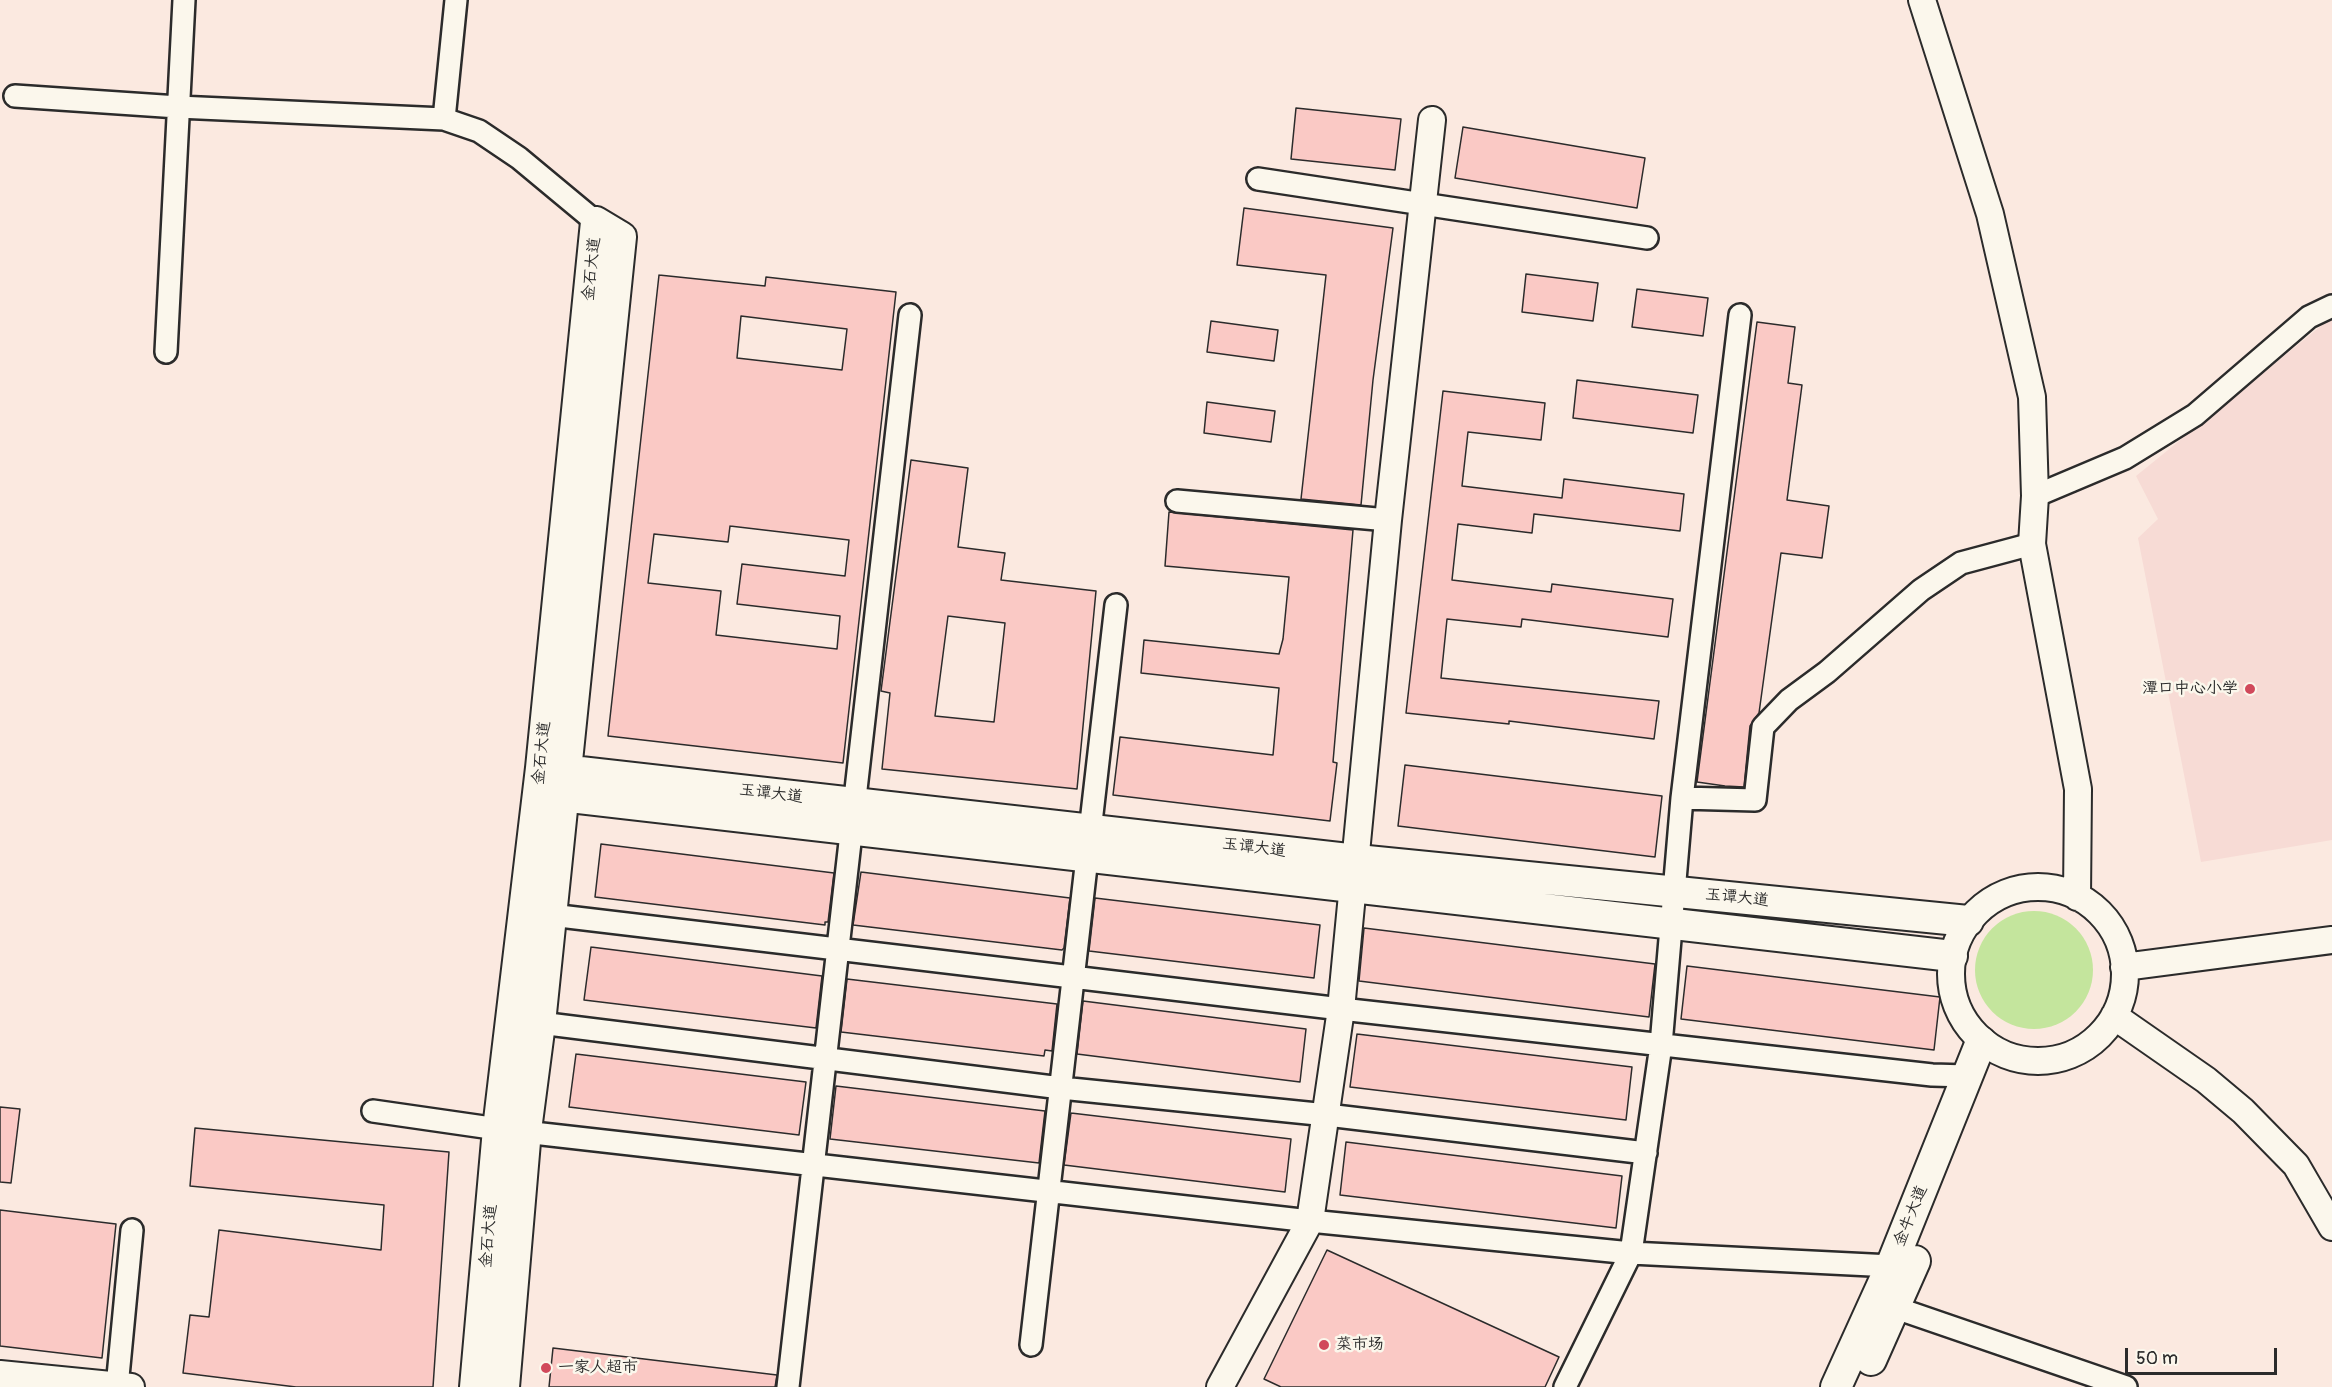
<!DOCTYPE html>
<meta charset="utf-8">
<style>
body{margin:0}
#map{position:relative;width:2332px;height:1387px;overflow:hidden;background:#fbe9e0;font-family:Pangolin,sans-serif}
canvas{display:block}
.scale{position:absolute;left:2125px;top:1348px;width:152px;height:27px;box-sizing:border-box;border:3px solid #2b2b2b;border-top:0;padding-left:8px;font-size:18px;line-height:21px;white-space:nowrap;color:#2b2b2b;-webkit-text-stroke:4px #fbf7ec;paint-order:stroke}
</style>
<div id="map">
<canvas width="2332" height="1387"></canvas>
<div class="scale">50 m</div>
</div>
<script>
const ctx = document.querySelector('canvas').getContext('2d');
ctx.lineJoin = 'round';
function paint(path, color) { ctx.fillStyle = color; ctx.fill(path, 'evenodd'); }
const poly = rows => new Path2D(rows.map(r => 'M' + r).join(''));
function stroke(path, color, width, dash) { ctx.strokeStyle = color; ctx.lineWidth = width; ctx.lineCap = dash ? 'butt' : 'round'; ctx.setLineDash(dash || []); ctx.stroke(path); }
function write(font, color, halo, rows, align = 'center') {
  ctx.font = font + ' Pangolin,"LXGW WenKai TC",sans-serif'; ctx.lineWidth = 5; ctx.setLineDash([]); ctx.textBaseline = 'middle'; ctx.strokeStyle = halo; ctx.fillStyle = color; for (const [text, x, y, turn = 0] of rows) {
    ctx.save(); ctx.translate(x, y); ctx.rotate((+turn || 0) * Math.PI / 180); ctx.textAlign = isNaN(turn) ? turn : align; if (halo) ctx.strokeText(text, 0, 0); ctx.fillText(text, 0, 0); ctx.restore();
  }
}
const built = poly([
 [2332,317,2332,840,2201,862,2138,538,2158,519,2136,476]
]);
const green = poly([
 '1975 970a59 59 0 1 1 118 0a59 59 0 1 1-118 0Z'
]);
const building = poly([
 [1296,108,1401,119,1395,170,1291,159,1296,108],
 [1463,127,1645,158,1637,208,1455,178,1463,127],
 [1244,208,1393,228,1373,380,1361,505,1301,499,1326,275,1237,265,1244,208],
 [1526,274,1598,283,1593,321,1522,312,1526,274],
 [659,275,765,286,766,277,896,292,843,763,608,736,659,275],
 [741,316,847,329,842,370,737,358,741,316],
 [730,526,849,540,845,576,742,564,737,604,840,616,837,649,716,635,721,591,648,583,654,534,728,542,730,526],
 [1637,289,1708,298,1703,336,1632,327,1637,289],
 [1211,321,1278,330,1274,361,1207,352,1211,321],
 [1757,322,1795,327,1788,383,1802,385,1787,500,1829,506,1822,558,1781,553,1759,713,1750,726,1744,787,1725,786,1697,782,1757,322],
 [1577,380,1698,395,1693,433,1573,418,1577,380],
 [1443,391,1545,403,1541,440,1468,432,1462,486,1562,498,1564,479,1684,494,1680,531,1534,514,1532,533,1458,524,1452,580,1551,592,1552,584,1673,599,1668,637,1522,619,1521,627,1447,619,1441,678,1659,701,1654,739,1509,721,1509,724,1406,713,1443,391],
 [1207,402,1275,411,1271,442,1204,433,1207,402],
 [911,460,968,468,958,547,1005,553,1001,580,1096,591,1077,789,882,769,890,693,881,691,911,460],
 [948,616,1005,623,994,722,935,716,948,616],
 [1169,512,1353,530,1333,762,1337,763,1330,821,1113,795,1120,737,1273,755,1279,688,1141,673,1144,640,1279,654,1283,639,1289,577,1165,566,1169,512],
 [1405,765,1662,796,1655,857,1398,826,1405,765],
 [601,844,834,873,828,922,825,922,825,925,595,897,601,844],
 [861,872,1070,898,1064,948,1062,950,853,925,861,872],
 [1095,898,1320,925,1314,978,1089,951,1095,898],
 [1364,928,1655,964,1649,1017,1359,981,1364,928],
 [591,947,822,976,816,1028,584,1000,591,947],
 [1687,966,1940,997,1934,1050,1681,1019,1687,966],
 [847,979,1057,1004,1052,1051,1045,1050,1044,1056,841,1032,847,979],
 [1083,1001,1306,1029,1300,1082,1077,1054,1083,1001],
 [1357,1034,1632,1067,1626,1120,1350,1087,1357,1034],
 [576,1054,806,1082,799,1135,569,1107,576,1054],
 [836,1086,1045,1111,1039,1163,830,1139,836,1086],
 [0,1107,20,1109,11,1183,0,1182,0,1107],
 [1071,1113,1291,1139,1285,1192,1064,1165,1071,1113],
 [195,1128,449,1152,433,1387,296,1387,183,1373,190,1315,209,1317,219,1230,381,1250,384,1205,190,1186,195,1128],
 [1346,1142,1622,1176,1616,1228,1340,1195,1346,1142],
 [0,1210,116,1224,102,1358,0,1346,0,1210],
 [1327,1250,1559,1357,1545,1387,1281,1387,1264,1379,1327,1250],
 [553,1348,777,1375,775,1387,549,1387,553,1348]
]);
const minor = poly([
 [15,96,178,107,444,119,479,131,519,158,596,222],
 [444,119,456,0],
 [1258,179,1647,238],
 [166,352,184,0],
 [2035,496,2125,458,2195,415,2309,317,2332,306],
 [1177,501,1388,520],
 [1682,798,1740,315],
 [551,915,1341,1009,1932,1075,1967,1076],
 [540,1023,1061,1088,1327,1115,1646,1153],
 [373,1111,498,1129,1310,1221,1631,1253,1891,1266],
 [1896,1308,2126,1387],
 [1031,1345,1116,605],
 [117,1387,132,1230],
 [788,1387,910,315],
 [1565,1387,1631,1253,1661,1045,1682,798,1755,800,1763,727,1789,700,1827,672,1921,590,1961,563,2032,544]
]);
const tertiary = poly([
 [1922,0,1990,214,2032,397,2035,496,2032,544,2078,789,2077,897],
 '1951 974a87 87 0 1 1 174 0a87 87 0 1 1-174 0Z',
 [2124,967,2332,940],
 [2114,1016,2206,1080,2243,1111,2296,1165,2332,1227],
 [0,1374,131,1387],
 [1220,1387,1310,1221,1341,1009,1388,520,1432,120]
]);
const secondary = poly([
 [545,768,1357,860,1968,921],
 [544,794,1952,956],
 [1871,1360,1915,1261],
 [475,1387,498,1129,541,768,596,222,621,237,540,1023,526,1130,504,1387],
 [1836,1387,1891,1266,1981,1042]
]);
const markers = [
 [2250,689,6,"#d1495b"],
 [1324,1345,6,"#d1495b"],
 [546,1368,6,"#d1495b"]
];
const streetNames = [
 ["金石大道",592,269,-84],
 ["金石大道",542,753,-84],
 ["玉谭大道",771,794,7],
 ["玉谭大道",1254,848,7],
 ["玉谭大道",1737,898,6],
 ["金牛大道",1911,1216,-68],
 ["金石大道",489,1236,-85]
];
const poiNames = [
 ["潭口中心小学",2238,689,"right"],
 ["菜市场",1336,1345],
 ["一家人超市",558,1368]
];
paint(built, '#f7dbd5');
paint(green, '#c4e59d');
paint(building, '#fac9c5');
stroke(building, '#2b2b2b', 1.5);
stroke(minor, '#2b2b2b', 26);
stroke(tertiary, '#2b2b2b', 30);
stroke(secondary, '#2b2b2b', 34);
stroke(minor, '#fbf7ec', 21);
stroke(tertiary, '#fbf7ec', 26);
stroke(secondary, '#fbf7ec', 30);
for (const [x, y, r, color] of markers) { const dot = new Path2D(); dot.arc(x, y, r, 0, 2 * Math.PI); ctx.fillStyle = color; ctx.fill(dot); stroke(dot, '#fbf7ec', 2); }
write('16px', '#2b2b2b', '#fbf7ec', streetNames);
write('16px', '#2b2b2b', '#fbf7ec', poiNames, 'left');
</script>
